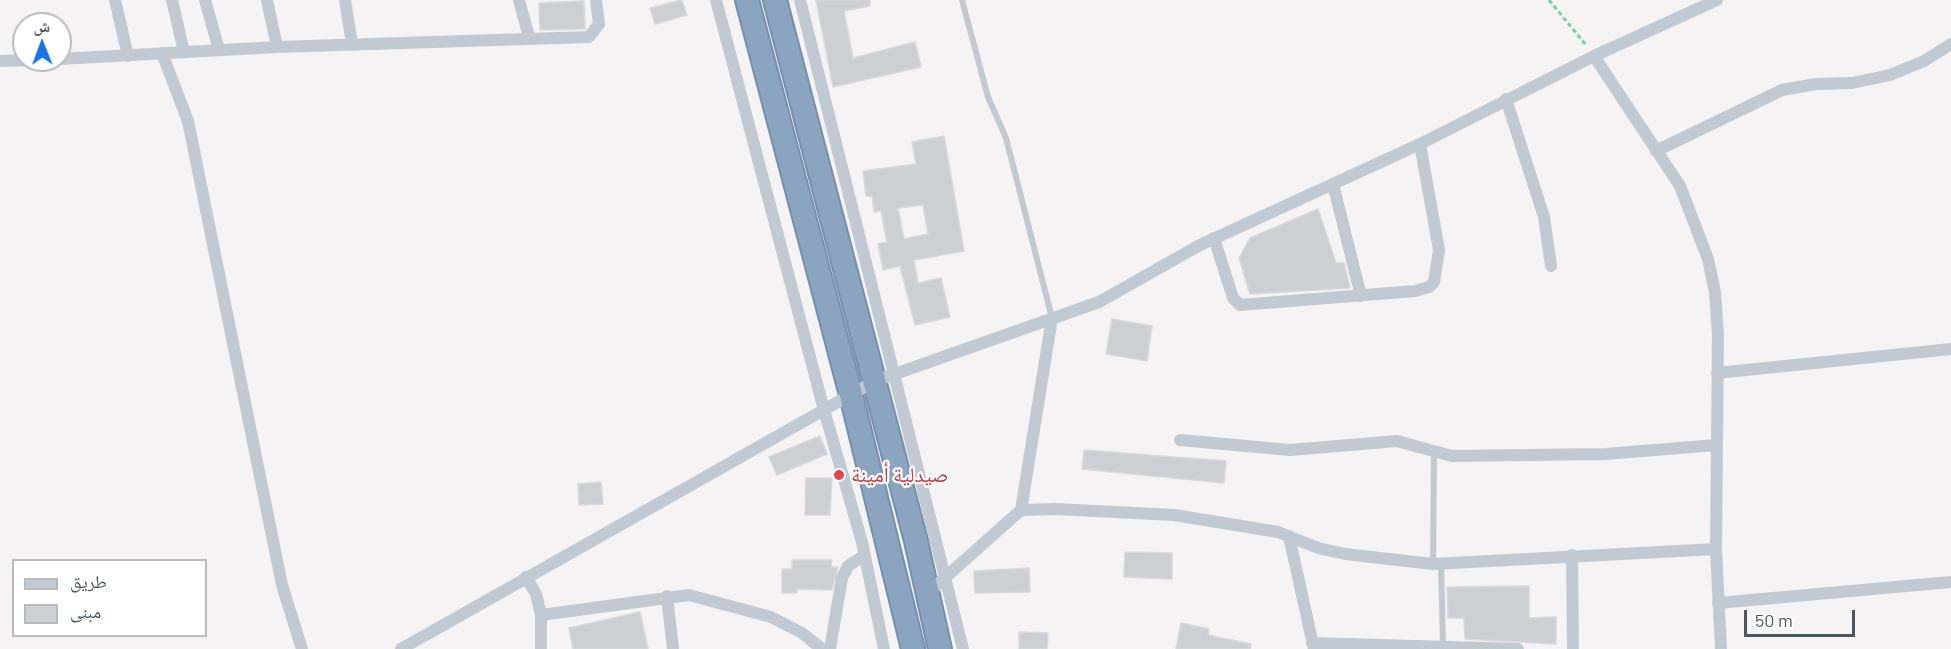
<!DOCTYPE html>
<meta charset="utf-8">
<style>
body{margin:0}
#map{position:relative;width:1951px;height:649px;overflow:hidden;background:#f5f3f3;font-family:Barlow,"Noto Naskh Arabic",sans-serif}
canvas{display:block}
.legend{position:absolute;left:12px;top:559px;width:195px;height:78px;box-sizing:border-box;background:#fff;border:2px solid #b7bbc0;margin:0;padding:8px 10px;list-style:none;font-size:18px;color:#4a5661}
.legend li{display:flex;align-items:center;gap:12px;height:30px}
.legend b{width:30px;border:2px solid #b7bbc0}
.north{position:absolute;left:12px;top:12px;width:60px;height:60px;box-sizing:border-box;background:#fff;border:2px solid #b7bbc0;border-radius:50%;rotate:359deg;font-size:16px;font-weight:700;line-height:24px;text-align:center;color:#4a5661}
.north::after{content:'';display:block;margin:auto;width:21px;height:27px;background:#1a73e8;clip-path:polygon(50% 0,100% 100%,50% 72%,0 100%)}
.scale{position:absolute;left:1744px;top:610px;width:111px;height:27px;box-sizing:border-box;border:3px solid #4a5661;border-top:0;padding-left:8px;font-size:18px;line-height:21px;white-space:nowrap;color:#4a5661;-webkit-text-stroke:4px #fff;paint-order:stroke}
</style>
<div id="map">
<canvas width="1951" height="649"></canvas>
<ul class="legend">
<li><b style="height:8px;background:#c1cad2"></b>طريق</li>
<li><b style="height:16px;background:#cdcfd5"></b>مبنى</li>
</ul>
<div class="north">ش</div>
<div class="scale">50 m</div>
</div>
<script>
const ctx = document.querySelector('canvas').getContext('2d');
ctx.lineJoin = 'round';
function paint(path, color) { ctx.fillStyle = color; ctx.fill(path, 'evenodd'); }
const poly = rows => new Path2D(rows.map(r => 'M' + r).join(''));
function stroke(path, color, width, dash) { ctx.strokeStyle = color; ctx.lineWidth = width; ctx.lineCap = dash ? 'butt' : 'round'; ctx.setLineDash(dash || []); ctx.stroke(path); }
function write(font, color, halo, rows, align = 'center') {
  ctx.font = font + ' Barlow,"Noto Naskh Arabic",sans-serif'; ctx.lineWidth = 4.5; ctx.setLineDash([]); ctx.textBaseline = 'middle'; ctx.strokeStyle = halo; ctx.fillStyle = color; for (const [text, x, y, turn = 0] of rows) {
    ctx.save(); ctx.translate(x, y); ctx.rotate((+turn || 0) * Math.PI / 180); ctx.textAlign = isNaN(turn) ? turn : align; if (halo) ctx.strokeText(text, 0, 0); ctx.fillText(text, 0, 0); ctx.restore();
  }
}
const building = poly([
 [682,0,687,15,655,24,650,8,682,0],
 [816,0,870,0,870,6,844,11,853,58,915,42,921,67,833,87,816,0],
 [584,1,585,29,540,30,539,3,584,1],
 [944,136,964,251,914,260,918,283,941,278,950,317,915,325,900,266,883,270,878,244,887,242,881,211,874,212,872,196,866,196,863,171,916,164,912,142,944,136],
 [923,205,928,234,904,239,898,208,923,205],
 [1318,209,1336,263,1344,263,1350,288,1250,294,1239,258,1250,238,1318,209],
 [1112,319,1152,326,1147,361,1106,354,1112,319],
 [820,436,827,454,777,475,769,457,820,436],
 [1084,450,1226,461,1224,483,1082,469,1084,450],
 [806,478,832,478,830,515,805,515,806,478],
 [601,482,603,504,579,505,578,484,601,482],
 [1125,552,1172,553,1172,579,1124,577,1125,552],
 [792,560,832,560,831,567,838,567,832,590,797,589,797,593,782,593,782,569,792,569,792,560],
 [1029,568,1030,592,975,593,974,571,1029,568],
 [1529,586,1529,618,1556,617,1556,644,1465,639,1464,618,1448,618,1447,587,1529,586],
 [640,612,648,649,573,649,569,628,640,612],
 [1181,623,1209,629,1208,635,1251,644,1250,649,1176,649,1181,623],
 [1019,632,1048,633,1047,649,1019,649,1019,632]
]);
const path = poly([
 [1549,0,1586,45]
]);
const lane = poly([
 [962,0,988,97,1006,138,1052,318],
 [1441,563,1443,646],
 [1433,564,1434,452]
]);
const street = poly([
 [115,0,128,56],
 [172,0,184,52],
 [205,0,219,50],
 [267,0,277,47],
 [345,0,352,44],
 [519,0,529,37],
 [716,0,824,410,862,542,884,649],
 [800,0,963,649],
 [162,53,188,121,282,585,302,649],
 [1594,56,1717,0],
 [60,59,277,47,589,37,599,24,596,0],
 [0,61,33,60],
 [1506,99,1544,217,1551,266],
 [1656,151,1782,90,1816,84,1852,83,1890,75,1924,61,1951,44],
 [1333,184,1361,296],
 [1214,238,1233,298,1240,305,1415,291,1429,287,1434,282,1439,250,1420,144],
 [1717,373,1951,349],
 [1180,440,1290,450,1397,441,1452,456,1605,454,1717,445],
 [1021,510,1055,509,1174,515,1278,532,1318,548,1345,554,1433,564,1716,549],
 [1289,536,1314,649],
 [1572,555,1573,649],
 [526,577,536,594,541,615,541,649],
 [929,592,1021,510,1052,318],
 [667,596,673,649],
 [1718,603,1951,582],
 [541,615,689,595,771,617,802,633,822,649],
 [1312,643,1518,649],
 [401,649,875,381,1099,302,1200,245,1420,144,1594,56,1680,186,1708,259,1715,292,1718,335,1716,549,1721,649],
 [830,649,842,578,848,566,865,555]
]);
const highway = poly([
 [747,0,851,395,913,649],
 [775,0,916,541,940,649]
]);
const markers = [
 [839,475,6,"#e0444e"]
];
const healthNames = [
 ["صيدلية أمينة",851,475]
];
paint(building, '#cdcfd5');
stroke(building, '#d7d9de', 1.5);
stroke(highway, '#7690ad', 26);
stroke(path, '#7ad0a6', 3, [4.5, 3]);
stroke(lane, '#c1cad2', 6);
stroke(street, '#c1cad2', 12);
stroke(highway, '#8ba5c1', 22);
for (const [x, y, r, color] of markers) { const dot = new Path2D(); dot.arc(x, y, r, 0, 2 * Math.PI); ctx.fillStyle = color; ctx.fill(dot); stroke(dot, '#fff', 2); }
write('21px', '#be3a42', '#fff', healthNames, 'left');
</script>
